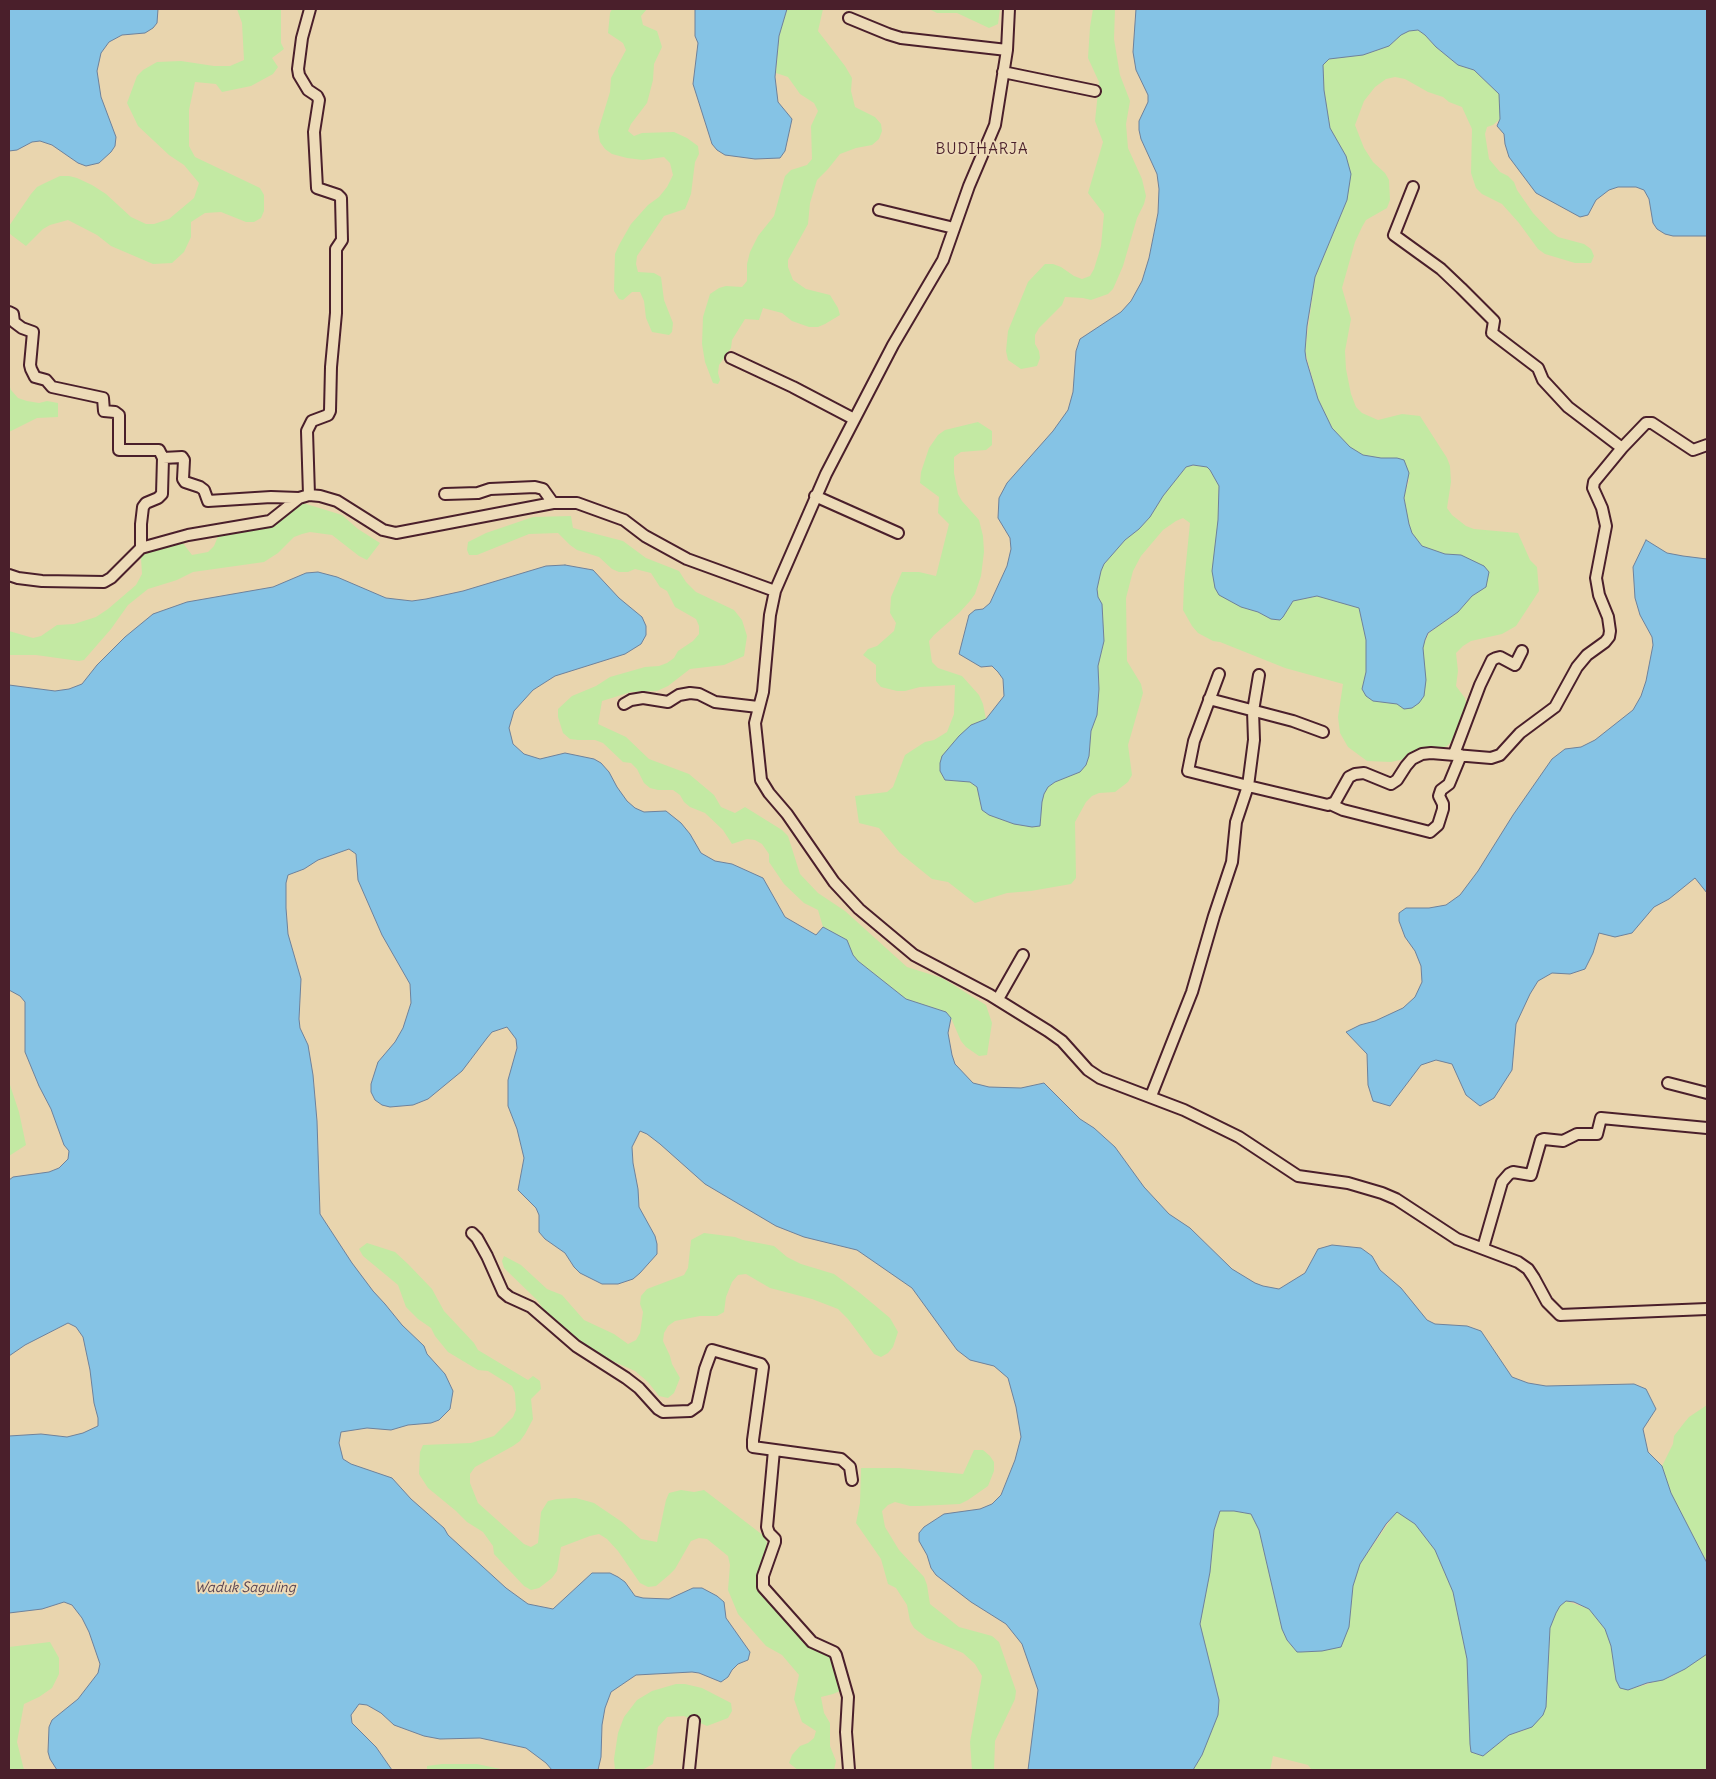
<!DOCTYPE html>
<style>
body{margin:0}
#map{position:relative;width:1716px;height:1779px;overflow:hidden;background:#e9d5ae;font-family:Delius,sans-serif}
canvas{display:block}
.frame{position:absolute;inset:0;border:10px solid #4a1f2b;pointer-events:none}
</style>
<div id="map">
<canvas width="1716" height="1779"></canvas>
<div class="frame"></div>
</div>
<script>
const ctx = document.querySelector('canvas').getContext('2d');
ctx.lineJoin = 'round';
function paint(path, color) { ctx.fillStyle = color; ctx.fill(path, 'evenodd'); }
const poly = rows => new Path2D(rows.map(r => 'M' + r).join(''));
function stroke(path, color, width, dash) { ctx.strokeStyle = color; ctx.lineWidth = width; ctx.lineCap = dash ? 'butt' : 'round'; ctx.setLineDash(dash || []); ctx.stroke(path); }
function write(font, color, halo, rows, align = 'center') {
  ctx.font = font + ' Delius,sans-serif'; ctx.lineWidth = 4; ctx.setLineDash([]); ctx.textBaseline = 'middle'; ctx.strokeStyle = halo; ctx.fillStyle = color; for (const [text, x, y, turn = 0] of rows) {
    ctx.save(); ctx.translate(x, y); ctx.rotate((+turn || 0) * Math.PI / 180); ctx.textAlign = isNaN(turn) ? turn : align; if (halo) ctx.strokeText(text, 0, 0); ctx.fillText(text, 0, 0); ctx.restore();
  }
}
const green = poly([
 [237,9,281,9,281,43,284,49,272,58,278,67,273,74,251,86,222,92,216,84,195,82,189,110,189,146,195,157,260,188,264,195,264,211,261,218,254,222,246,222,221,212,205,213,191,222,191,237,184,252,172,263,153,264,111,246,97,235,68,220,50,225,43,229,26,246,10,234,9,226,31,194,37,187,45,183,60,176,69,176,77,178,92,185,106,194,131,217,146,224,154,224,169,219,194,198,199,183,184,165,169,155,138,126,127,103,137,76,143,70,157,62,181,61,214,66,230,66,244,60,242,23],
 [612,9,647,9,641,16,643,25,657,31,662,47,654,64,653,80,647,103,631,124,628,131,634,136,642,133,674,132,687,138,698,146,699,154,695,162,691,194,685,209,664,216,637,256,636,264,638,272,654,273,661,277,664,300,673,323,672,332,669,335,652,332,646,318,644,301,640,292,632,292,623,300,619,299,614,291,615,254,619,245,631,224,648,205,659,197,667,187,673,175,670,163,664,157,643,160,627,158,612,154,605,149,600,142,598,131,610,92,611,78,626,50,623,43,608,33,610,13],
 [787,9,823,9,818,31,845,66,852,78,851,91,855,107,875,117,881,124,882,131,879,139,872,145,856,148,840,154,828,169,817,180,810,203,808,224,788,260,788,267,793,280,806,289,830,295,838,308,840,315,825,324,818,327,809,327,792,321,782,313,763,308,759,320,745,319,732,340,731,348,719,365,718,373,720,380,718,384,713,383,705,362,702,344,703,317,710,294,719,288,726,286,742,287,747,281,747,264,750,252,758,236,774,216,785,176,791,170,807,165,812,159,811,126,818,111,814,103,800,94,788,77,776,73,779,36],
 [929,9,1000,9,998,24,989,28,957,13,937,13],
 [1093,9,1115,9,1114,39,1120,75,1130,101,1126,124,1128,148,1142,179,1146,196,1144,204,1137,218,1123,266,1113,289,1108,294,1091,300,1083,298,1065,297,1062,305,1039,328,1035,335,1035,344,1039,351,1040,358,1037,366,1021,369,1008,360,1006,351,1008,331,1028,282,1045,264,1053,264,1061,267,1074,276,1082,279,1090,276,1094,269,1101,246,1104,214,1088,193,1103,142,1095,121,1099,82,1088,58,1090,27],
 [1418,30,1425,35,1436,47,1458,65,1474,70,1499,94,1500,119,1493,125,1487,127,1485,134,1489,159,1500,172,1508,176,1514,182,1517,190,1533,213,1550,231,1558,237,1584,244,1591,249,1594,256,1591,263,1575,263,1545,254,1538,249,1519,223,1502,204,1482,194,1476,188,1471,173,1472,129,1462,107,1449,102,1443,97,1428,92,1405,79,1395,77,1386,79,1375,87,1364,101,1355,125,1364,148,1373,162,1385,173,1389,180,1390,200,1387,208,1366,220,1362,227,1355,242,1342,288,1351,319,1345,351,1346,369,1351,394,1356,407,1362,413,1378,420,1402,414,1420,416,1447,458,1450,466,1451,482,1447,508,1452,515,1466,526,1474,529,1518,533,1530,560,1537,567,1539,591,1516,626,1502,634,1471,641,1463,646,1456,653,1458,671,1456,686,1465,698,1467,707,1453,740,1447,746,1431,753,1391,762,1367,761,1348,747,1340,733,1338,717,1343,684,1285,668,1220,642,1213,641,1198,633,1192,626,1183,610,1184,583,1190,523,1183,518,1176,521,1163,530,1141,556,1133,571,1126,598,1127,661,1141,684,1143,693,1128,745,1132,775,1128,782,1115,792,1099,793,1092,796,1086,802,1075,822,1076,878,1071,884,1031,891,1007,893,975,903,948,882,932,879,900,853,879,828,859,823,855,796,887,792,893,787,905,755,925,742,934,740,947,732,954,714,955,685,920,687,905,691,897,691,881,687,876,681,876,665,863,655,868,649,877,646,894,631,896,623,890,613,891,597,902,572,919,572,936,576,949,524,938,513,939,497,920,483,921,472,929,448,938,435,945,430,978,422,992,431,992,445,986,450,961,452,954,457,954,473,958,494,962,501,979,520,983,536,984,552,981,576,975,594,970,601,959,613,934,635,929,641,932,662,938,668,962,676,979,695,983,704,986,719,971,725,940,771,945,780,970,782,977,787,982,810,989,815,1014,824,1032,827,1040,826,1042,802,1044,794,1048,787,1055,782,1080,772,1086,765,1089,756,1091,731,1097,715,1099,689,1098,666,1104,641,1102,604,1098,597,1097,588,1101,571,1104,564,1125,540,1139,529,1150,517,1163,496,1186,467,1189,466,1198,465,1207,467,1210,470,1219,486,1218,520,1241,607,1258,612,1271,619,1280,620,1293,601,1318,596,1359,608,1366,640,1366,672,1362,689,1373,701,1397,704,1429,633,1458,612,1472,596,1486,587,1461,555,1445,554,1422,546,1412,533,1409,524,1404,497,1409,480,1397,458,1381,458,1363,455,1349,447,1332,428,1318,399,1305,351,1315,277,1347,200,1346,156,1330,128,1324,90,1323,65,1329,59,1363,55,1389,46,1401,35,1409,31],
 [9,384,11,390,18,398,27,401,39,403,47,401,58,403,58,417,37,418,9,432],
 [303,503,342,515,358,529,380,543,367,560,359,556,332,535,310,532,302,534,294,537,278,553,264,562,193,572,177,580,148,589,128,605,111,629,84,660,79,661,36,655,9,655,9,631,33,638,41,636,57,625,74,624,96,617,108,609,136,585,142,574,141,558,145,551,182,542,192,555,208,552,214,546,219,534,243,532,261,528,283,517],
 [571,516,573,528,623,541,646,558,679,571,686,582,696,592,734,610,742,620,747,636,744,656,724,665,690,669,668,686,657,691,631,692,602,701,598,724,626,737,649,759,689,774,714,795,721,807,735,813,745,807,782,830,788,836,800,874,818,893,845,911,907,967,942,978,986,1005,992,1023,987,1055,979,1056,966,1047,961,1041,951,1018,946,1012,906,999,858,961,853,955,847,940,823,927,818,910,804,903,784,884,769,862,769,854,762,844,755,840,747,839,732,844,723,830,705,813,690,807,684,802,680,795,673,790,658,790,650,788,644,783,637,769,631,763,623,762,603,743,595,740,578,740,570,739,563,733,558,717,558,709,572,696,596,686,610,677,645,667,659,666,667,663,674,658,678,651,693,641,699,634,699,626,696,619,675,607,667,591,660,587,651,573,635,569,628,572,619,572,612,569,599,557,577,550,570,545,558,533,529,534,477,555,469,555,467,550,468,542,486,533,533,517],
 [9,1082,19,1112,26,1145,9,1156],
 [704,1233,735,1237,743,1240,774,1246,787,1257,801,1264,834,1274,860,1293,890,1318,898,1332,893,1347,888,1353,881,1357,874,1354,848,1319,838,1309,812,1299,770,1288,746,1274,738,1275,732,1282,726,1297,724,1312,717,1316,700,1316,675,1321,668,1326,664,1333,663,1341,670,1356,672,1364,680,1378,674,1393,668,1398,659,1396,648,1382,635,1371,610,1360,564,1331,549,1317,537,1300,504,1268,502,1261,504,1256,521,1265,547,1289,562,1295,584,1320,614,1334,628,1344,636,1340,640,1333,643,1312,640,1304,641,1296,647,1289,684,1275,688,1268,691,1240],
 [367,1243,395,1252,408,1264,432,1289,444,1311,474,1343,478,1350,528,1380,533,1376,540,1381,541,1389,531,1399,533,1419,525,1434,520,1441,513,1446,475,1467,470,1474,470,1483,478,1503,524,1544,531,1547,538,1543,541,1512,548,1501,557,1499,576,1498,594,1503,622,1522,641,1539,657,1542,666,1500,669,1493,681,1490,694,1492,704,1490,764,1536,767,1543,757,1579,759,1587,778,1611,816,1651,831,1653,841,1688,840,1691,833,1694,821,1697,824,1713,830,1723,830,1746,836,1761,834,1770,798,1770,789,1763,792,1755,800,1746,808,1743,814,1738,816,1731,802,1722,794,1699,799,1675,782,1655,766,1646,738,1614,728,1590,730,1565,728,1556,707,1539,699,1538,691,1541,675,1569,669,1575,656,1586,648,1587,640,1583,618,1551,607,1539,599,1534,590,1536,561,1547,557,1571,552,1578,539,1588,531,1590,524,1586,494,1554,493,1546,483,1532,467,1522,456,1511,428,1488,419,1474,420,1452,423,1445,471,1443,494,1436,513,1417,516,1410,515,1393,512,1386,488,1371,478,1370,448,1352,435,1336,431,1328,418,1319,406,1307,398,1285,363,1256,359,1249],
 [1707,1405,1707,1563,1671,1493,1662,1466,1673,1444,1674,1436,1684,1423,1689,1417],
 [974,1450,983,1450,990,1456,994,1462,994,1471,988,1486,968,1500,960,1504,919,1506,910,1506,895,1502,888,1505,882,1511,885,1527,899,1550,924,1577,927,1585,930,1604,959,1627,992,1636,999,1642,1016,1691,1015,1699,995,1741,994,1770,972,1770,970,1742,982,1676,975,1664,963,1653,927,1638,914,1628,910,1621,907,1605,896,1588,888,1584,881,1559,856,1523,860,1503,861,1468,899,1468,963,1474],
 [1220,1511,1234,1511,1251,1513,1259,1530,1282,1629,1287,1640,1297,1652,1301,1652,1322,1651,1349,1627,1353,1586,1360,1564,1392,1518,1397,1512,1415,1524,1435,1550,1453,1592,1467,1659,1470,1744,1471,1752,1483,1756,1509,1735,1525,1730,1543,1715,1546,1707,1550,1628,1556,1613,1560,1606,1566,1601,1589,1609,1605,1629,1611,1646,1616,1680,1628,1690,1671,1677,1707,1654,1707,1770,1312,1770,1308,1765,1273,1756,1270,1770,1193,1770,1202,1755,1219,1700,1200,1624,1210,1572,1214,1531],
 [50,1642,59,1658,59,1674,52,1688,39,1697,24,1704,17,1742,24,1770,9,1770,9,1647],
 [676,1684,685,1684,702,1688,731,1703,732,1711,728,1718,707,1726,684,1716,667,1717,658,1727,653,1764,642,1770,615,1770,614,1759,618,1733,624,1717,637,1700,652,1691],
 [442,1764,477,1764,505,1770,427,1770,427,1766]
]);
const water = poly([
 [9,9,158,9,157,23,153,28,145,33,122,35,109,42,101,53,97,71,101,97,116,137,115,146,111,152,99,163,86,166,78,163,52,145,40,141,32,142,17,150,9,151,9,9],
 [695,9,787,9,779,36,775,77,778,102,792,119,785,151,780,158,755,159,725,155,717,150,712,144,693,84,698,43,695,36,695,9],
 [1136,9,1707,9,1707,236,1673,236,1665,234,1657,229,1653,223,1649,199,1644,190,1636,187,1618,187,1609,190,1596,200,1588,215,1580,217,1536,193,1509,157,1505,144,1504,134,1497,126,1500,119,1499,94,1474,70,1458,65,1436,47,1425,35,1418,30,1409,31,1401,35,1389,46,1363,55,1329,59,1323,65,1324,90,1330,128,1346,156,1351,174,1347,200,1315,277,1307,326,1305,351,1306,359,1318,399,1332,428,1350,447,1363,455,1381,458,1397,458,1404,460,1409,473,1404,498,1409,524,1412,533,1422,546,1445,554,1461,555,1484,566,1489,572,1486,587,1472,596,1458,612,1428,633,1425,640,1423,648,1426,680,1424,696,1419,703,1412,708,1404,709,1397,704,1373,701,1366,696,1362,689,1366,672,1366,640,1359,608,1317,596,1293,601,1283,617,1280,620,1271,619,1258,612,1241,607,1219,595,1215,588,1212,571,1218,520,1219,486,1210,470,1207,467,1193,465,1186,467,1163,496,1150,517,1139,529,1125,540,1104,564,1101,571,1097,589,1098,597,1102,604,1104,641,1098,666,1099,689,1097,715,1091,731,1089,756,1086,765,1080,772,1055,782,1048,787,1044,794,1042,802,1040,826,1032,827,1014,824,989,815,982,810,977,787,970,782,945,780,940,771,940,763,942,756,959,736,971,725,986,719,1004,696,1003,679,998,672,992,666,981,667,959,654,969,615,975,610,983,609,990,603,1007,566,1011,549,1010,538,998,518,999,498,1007,483,1053,431,1068,410,1073,392,1076,351,1080,339,1121,312,1131,301,1142,281,1149,258,1158,213,1159,189,1157,174,1141,139,1139,130,1139,121,1148,102,1148,95,1136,70,1133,52,1136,9],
 [1646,540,1667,553,1683,556,1707,559,1707,893,1695,878,1669,899,1654,907,1632,933,1615,937,1599,933,1593,953,1585,969,1570,974,1552,973,1538,981,1530,994,1516,1024,1512,1070,1494,1098,1480,1106,1466,1095,1452,1064,1436,1060,1421,1065,1390,1106,1373,1101,1368,1085,1367,1054,1346,1032,1360,1025,1375,1021,1403,1008,1415,997,1422,982,1421,966,1415,951,1405,937,1399,921,1399,913,1406,908,1429,908,1446,905,1460,895,1478,871,1513,815,1552,759,1565,749,1581,747,1595,740,1633,710,1641,696,1646,681,1653,645,1652,637,1640,615,1635,598,1633,567,1646,540],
 [565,565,593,570,619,598,642,617,646,626,646,635,641,644,625,654,555,676,533,690,514,711,509,728,513,744,524,754,540,759,565,753,594,759,601,763,609,772,617,787,627,801,635,808,644,812,666,811,681,823,690,834,701,853,715,861,732,864,763,878,785,917,816,935,823,927,847,940,853,955,858,961,906,999,946,1012,951,1018,948,1033,952,1055,955,1064,973,1083,989,1087,1021,1088,1044,1083,1080,1119,1094,1128,1115,1147,1144,1187,1169,1214,1190,1228,1232,1269,1255,1283,1263,1286,1279,1289,1305,1273,1318,1249,1332,1245,1361,1248,1372,1256,1380,1270,1401,1288,1427,1320,1435,1324,1467,1326,1481,1331,1512,1377,1528,1383,1546,1386,1634,1384,1646,1389,1656,1409,1643,1429,1648,1452,1662,1466,1671,1493,1707,1563,1707,1654,1685,1669,1663,1680,1647,1683,1628,1690,1620,1688,1616,1680,1611,1646,1605,1629,1589,1609,1574,1602,1566,1601,1560,1606,1556,1613,1550,1628,1546,1707,1543,1715,1532,1727,1509,1735,1483,1756,1471,1752,1470,1744,1467,1659,1453,1592,1435,1550,1415,1524,1397,1512,1386,1524,1360,1564,1353,1586,1349,1627,1341,1647,1322,1651,1301,1652,1297,1652,1287,1640,1282,1629,1259,1530,1251,1514,1234,1511,1220,1511,1214,1530,1210,1572,1200,1624,1219,1700,1218,1715,1202,1755,1193,1770,1028,1770,1038,1690,1022,1644,1006,1624,971,1602,936,1575,931,1568,927,1555,919,1541,919,1533,924,1527,944,1514,980,1509,992,1504,1001,1495,1015,1460,1021,1437,1016,1407,1008,1378,994,1366,970,1360,957,1350,912,1288,857,1250,804,1237,776,1226,705,1184,660,1144,647,1134,640,1131,632,1147,633,1163,638,1189,639,1207,655,1236,657,1244,657,1254,640,1273,633,1279,618,1284,602,1284,580,1273,574,1267,565,1253,545,1239,539,1232,539,1215,536,1208,518,1190,524,1158,517,1129,508,1106,508,1080,517,1048,516,1039,507,1027,492,1032,487,1038,462,1071,428,1099,413,1105,390,1107,382,1105,375,1100,371,1092,371,1084,378,1062,395,1042,403,1028,411,1003,410,984,382,935,358,880,356,854,349,849,318,860,304,869,288,875,286,883,286,908,288,934,301,979,299,1019,300,1028,308,1045,313,1075,317,1121,320,1214,352,1263,373,1291,385,1304,402,1325,424,1346,427,1354,445,1374,453,1391,450,1409,439,1420,431,1423,408,1425,391,1430,367,1428,341,1432,339,1443,343,1459,351,1464,392,1478,411,1499,444,1528,448,1535,506,1588,528,1604,553,1609,592,1573,610,1573,618,1577,625,1582,635,1596,643,1598,669,1599,693,1588,702,1588,717,1596,724,1602,726,1618,750,1652,748,1660,738,1664,732,1670,728,1677,721,1682,699,1673,692,1672,636,1675,611,1692,605,1708,602,1725,601,1757,598,1770,552,1770,546,1763,526,1748,480,1738,440,1739,424,1736,394,1725,381,1713,367,1705,359,1704,351,1715,352,1723,376,1747,392,1770,57,1770,50,1759,48,1752,49,1727,52,1720,78,1699,98,1673,100,1664,89,1632,82,1618,72,1605,64,1602,42,1609,9,1613,9,1436,41,1434,67,1437,83,1433,98,1426,98,1418,94,1403,90,1370,83,1337,76,1327,68,1323,25,1345,9,1356,9,1180,13,1177,49,1172,59,1168,68,1159,69,1151,64,1145,51,1109,39,1086,25,1052,25,1002,20,996,9,990,9,685,55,691,69,689,82,684,97,665,125,637,153,614,187,602,273,587,306,573,318,572,337,577,386,598,412,601,426,599,463,591,546,566,565,565]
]);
const street = poly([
 [1009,9,1007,50,995,125,969,186,943,260,893,345,826,474,775,591,770,615,763,692,755,723,761,780,769,793,787,814,834,882,859,909,914,955,990,995,1048,1031,1062,1041,1088,1070,1100,1078,1184,1110,1239,1137,1298,1176,1348,1183,1382,1193,1396,1199,1457,1239,1518,1262,1528,1269,1534,1278,1547,1302,1560,1315,1707,1309],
 [849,18,888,34,901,38,1007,50],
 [1003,72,1095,91],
 [1413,187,1394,235,1441,269,1461,288,1494,321,1492,333,1538,368,1543,380,1568,407,1622,448],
 [879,210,954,228],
 [9,312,13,314,14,322,22,328,33,332,30,365,31,369,35,377,46,380,52,387,103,398,104,411,115,412,119,415,119,450,159,450,163,458],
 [731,358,793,387,854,419],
 [445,494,478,493,490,489,535,487,543,489,553,503],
 [309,495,307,431,312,421,328,415,330,411,331,367,336,313,336,249,342,240,341,198,338,195,317,188,314,132,319,100,317,96,308,90,299,75,298,69,302,38,310,9],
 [815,496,898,533],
 [141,548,141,524,143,507,146,503,158,498,162,494,163,458,182,457,184,460,183,479,185,482,200,487,204,490,208,501,271,497,299,498],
 [9,575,18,578,42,581,104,582,111,578,141,548,188,535,270,521,299,498,309,495,320,496,337,501,383,530,396,533,553,503,577,503,624,520,645,536,687,559,775,591],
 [1219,674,1194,741,1188,771,1248,786,1254,740,1253,711,1259,675],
 [1209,699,1293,721,1323,732],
 [624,704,631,700,643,698,668,702,679,695,690,693,699,694,715,702,758,707],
 [1454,754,1480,685,1492,660,1496,658,1500,657,1515,665,1522,651],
 [1330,804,1343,810,1430,832,1438,825,1443,809,1443,804,1439,796,1441,790,1449,784,1461,755],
 [998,999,1023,955],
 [1668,1083,1707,1093],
 [1151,1096,1192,992,1214,916,1232,862,1236,822,1248,786,1328,805,1335,802,1349,777,1355,774,1364,773,1391,784,1397,780,1406,766,1412,759,1422,754,1431,753,1491,758,1500,755,1520,733,1555,707,1577,667,1587,655,1605,642,1609,637,1610,631,1608,617,1599,595,1596,578,1606,526,1602,508,1593,488,1594,482,1622,448,1646,423,1652,423,1693,450,1707,445],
 [472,1233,477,1238,487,1256,503,1292,509,1297,531,1307,576,1346,626,1378,639,1388,658,1409,663,1412,690,1411,697,1406,705,1369,712,1350,761,1364,763,1367,753,1440,753,1447,841,1459,850,1467,852,1480],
 [1483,1248,1502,1182,1509,1174,1513,1172,1531,1175,1541,1140,1544,1139,1563,1141,1577,1134,1597,1134,1601,1118,1707,1128],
 [774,1450,767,1527,769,1533,775,1539,775,1542,763,1576,763,1587,812,1642,834,1652,836,1655,848,1697,846,1732,849,1770],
 [689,1770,694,1721]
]);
const waterNames = [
 ["Waduk Saguling",245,1588]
];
const quarterNames = [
 ["BUDIHARJA",982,150]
];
paint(green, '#c3e9a3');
paint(water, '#85c3e5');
stroke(water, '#6d819b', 1);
stroke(street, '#4a1f2b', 14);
stroke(street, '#eddbb8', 10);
write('italic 14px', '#564050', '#eddbb8', waterNames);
ctx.letterSpacing = '1px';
write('15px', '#4a1f2b', '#eddbb8', quarterNames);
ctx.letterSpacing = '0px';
</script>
